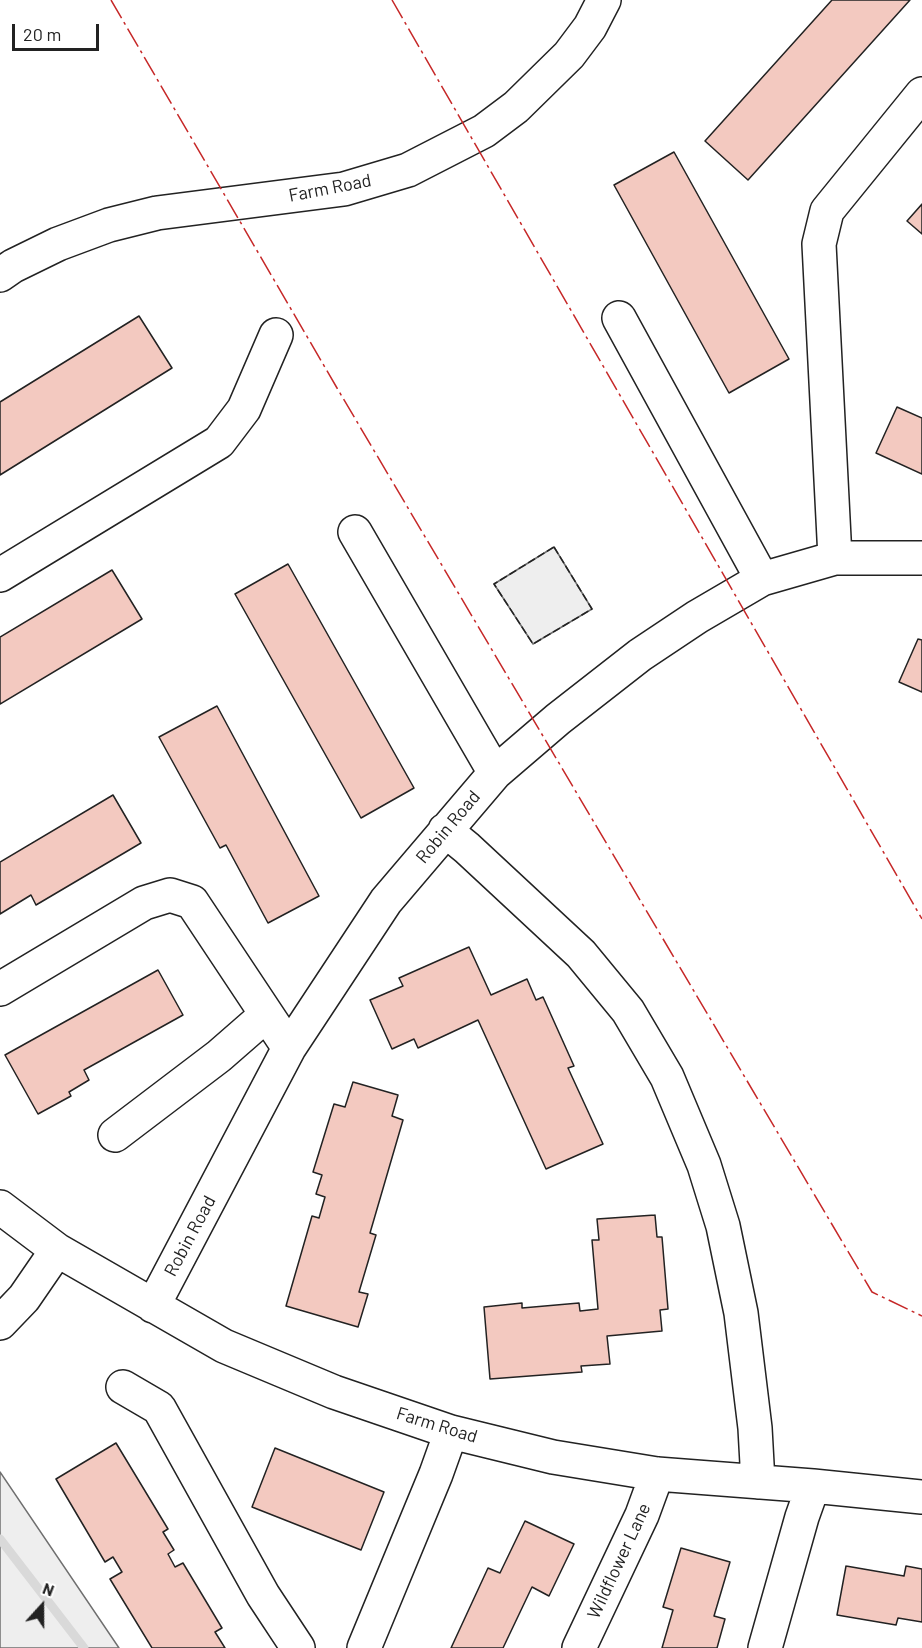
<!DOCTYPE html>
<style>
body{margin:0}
#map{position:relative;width:922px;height:1648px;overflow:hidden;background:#fff;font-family:Barlow,sans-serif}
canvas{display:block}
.north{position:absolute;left:12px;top:1576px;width:60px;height:60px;-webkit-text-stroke:4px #fff;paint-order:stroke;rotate:21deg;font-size:16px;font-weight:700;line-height:24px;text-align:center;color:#222}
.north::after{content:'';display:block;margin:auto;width:21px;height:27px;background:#222;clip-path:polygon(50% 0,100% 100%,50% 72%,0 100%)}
.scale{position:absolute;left:12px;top:24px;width:87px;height:27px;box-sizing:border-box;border:3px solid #222;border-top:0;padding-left:8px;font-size:18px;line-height:21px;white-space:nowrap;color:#222;-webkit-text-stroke:4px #fff;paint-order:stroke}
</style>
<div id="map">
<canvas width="922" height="1648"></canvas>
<div class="north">N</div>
<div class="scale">20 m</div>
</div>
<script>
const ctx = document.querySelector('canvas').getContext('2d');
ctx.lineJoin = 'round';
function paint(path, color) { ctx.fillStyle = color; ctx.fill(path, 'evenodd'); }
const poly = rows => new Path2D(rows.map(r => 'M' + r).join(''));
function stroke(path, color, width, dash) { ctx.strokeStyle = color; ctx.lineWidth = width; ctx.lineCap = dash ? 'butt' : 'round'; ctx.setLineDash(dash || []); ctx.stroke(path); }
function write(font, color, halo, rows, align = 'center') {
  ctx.font = font + ' Barlow,sans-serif'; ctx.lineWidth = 4.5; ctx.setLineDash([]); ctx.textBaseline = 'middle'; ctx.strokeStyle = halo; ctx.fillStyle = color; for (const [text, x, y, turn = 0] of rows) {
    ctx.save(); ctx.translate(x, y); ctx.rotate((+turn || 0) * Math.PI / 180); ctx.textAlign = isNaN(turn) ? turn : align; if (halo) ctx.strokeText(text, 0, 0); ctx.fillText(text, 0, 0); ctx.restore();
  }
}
const green = poly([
 [554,547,592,609,533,644,494,584,554,547],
 [0,1472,119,1648,0,1648,0,1472]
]);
const stream = poly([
 [0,1539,84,1648]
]);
const building = poly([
 [832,0,910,0,748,180,705,141,832,0],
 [674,152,789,359,729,393,614,185,674,152],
 [922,204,922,234,907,221,922,204],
 [139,316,172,368,0,475,0,402,139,316],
 [897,407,922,418,922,474,876,453,897,407],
 [288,564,414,788,361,818,235,594,288,564],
 [112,570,142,619,0,704,0,637,112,570],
 [918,639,922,640,922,692,899,682,918,639],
 [217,706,319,896,268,923,226,845,220,848,159,737,217,706],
 [113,795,141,843,36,905,31,895,0,914,0,862,113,795],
 [469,947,491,995,527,979,536,1000,543,997,574,1066,568,1068,603,1144,546,1169,478,1020,418,1048,414,1039,392,1049,370,1000,403,986,399,978,469,947],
 [158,970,183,1015,84,1070,89,1080,69,1092,71,1096,38,1114,5,1055,158,970],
 [353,1082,398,1095,392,1116,403,1120,370,1233,376,1235,359,1292,368,1294,358,1327,286,1306,312,1216,319,1218,325,1197,316,1194,322,1175,313,1172,334,1104,345,1107,353,1082],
 [655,1215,657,1237,662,1237,668,1309,660,1310,662,1331,607,1336,610,1364,581,1366,582,1372,490,1379,484,1307,522,1303,522,1308,579,1303,580,1311,598,1309,592,1240,599,1240,597,1219,655,1215],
 [116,1443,168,1529,163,1532,174,1550,168,1554,175,1567,183,1563,222,1628,215,1632,225,1648,152,1648,110,1579,122,1572,113,1557,105,1562,56,1479,116,1443],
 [275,1448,384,1492,361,1550,252,1507,275,1448],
 [525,1521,574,1544,549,1596,532,1587,503,1648,451,1648,488,1568,500,1573,525,1521],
 [681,1548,730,1562,714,1616,725,1619,717,1648,662,1648,673,1610,663,1607,681,1548],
 [846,1566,904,1576,906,1566,922,1569,922,1622,898,1618,896,1625,837,1615,846,1566]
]);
const minor = poly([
 [0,275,13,266,58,244,109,225,157,213,344,189,408,170,484,131,516,107,569,55,590,27,604,0],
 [619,318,762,579],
 [355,532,495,773],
 [835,558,819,244,827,211,922,94],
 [0,575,219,442,244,409,276,335],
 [445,830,467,848,581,954,628,1011,667,1077,704,1165,723,1226,741,1313,755,1428,758,1482],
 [0,989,144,903,170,895,192,902,289,1048],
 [115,1135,219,1056,266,1015],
 [0,1207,57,1250,224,1346,334,1392,451,1432,553,1457,657,1474,813,1486,922,1497],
 [153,1306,289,1048,386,901,495,773,558,719,640,655,697,617,762,579,835,558,922,558],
 [0,1323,24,1298,57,1250],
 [123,1387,159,1408,263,1595,298,1648],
 [364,1648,436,1474,451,1432],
 [579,1648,642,1515,657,1474],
 [765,1648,802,1517,813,1486]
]);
const fence = poly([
 [554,547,592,609,533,644,494,584,554,547]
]);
const power = poly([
 [111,0,337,388,872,1292,922,1316],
 [392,0,922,919]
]);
const streetNames = [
 ["Farm Road",330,188,-11],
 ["Robin Road",448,827,-50],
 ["Robin Road",190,1236,-62],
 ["Farm Road",437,1425,17],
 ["Wildflower Lane",619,1561,-65]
];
paint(green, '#eee');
stroke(green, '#6f6f6f', 1.5);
stroke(stream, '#d9d9d9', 9);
paint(building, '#f3c9c0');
stroke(building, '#222', 1.5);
stroke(minor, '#222', 36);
stroke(minor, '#fff', 33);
stroke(fence, '#222', 1.5, [8, 3]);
stroke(power, '#c62828', 1.5, [21, 4.5, 3, 4.5]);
write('18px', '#222', '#fff', streetNames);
</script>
